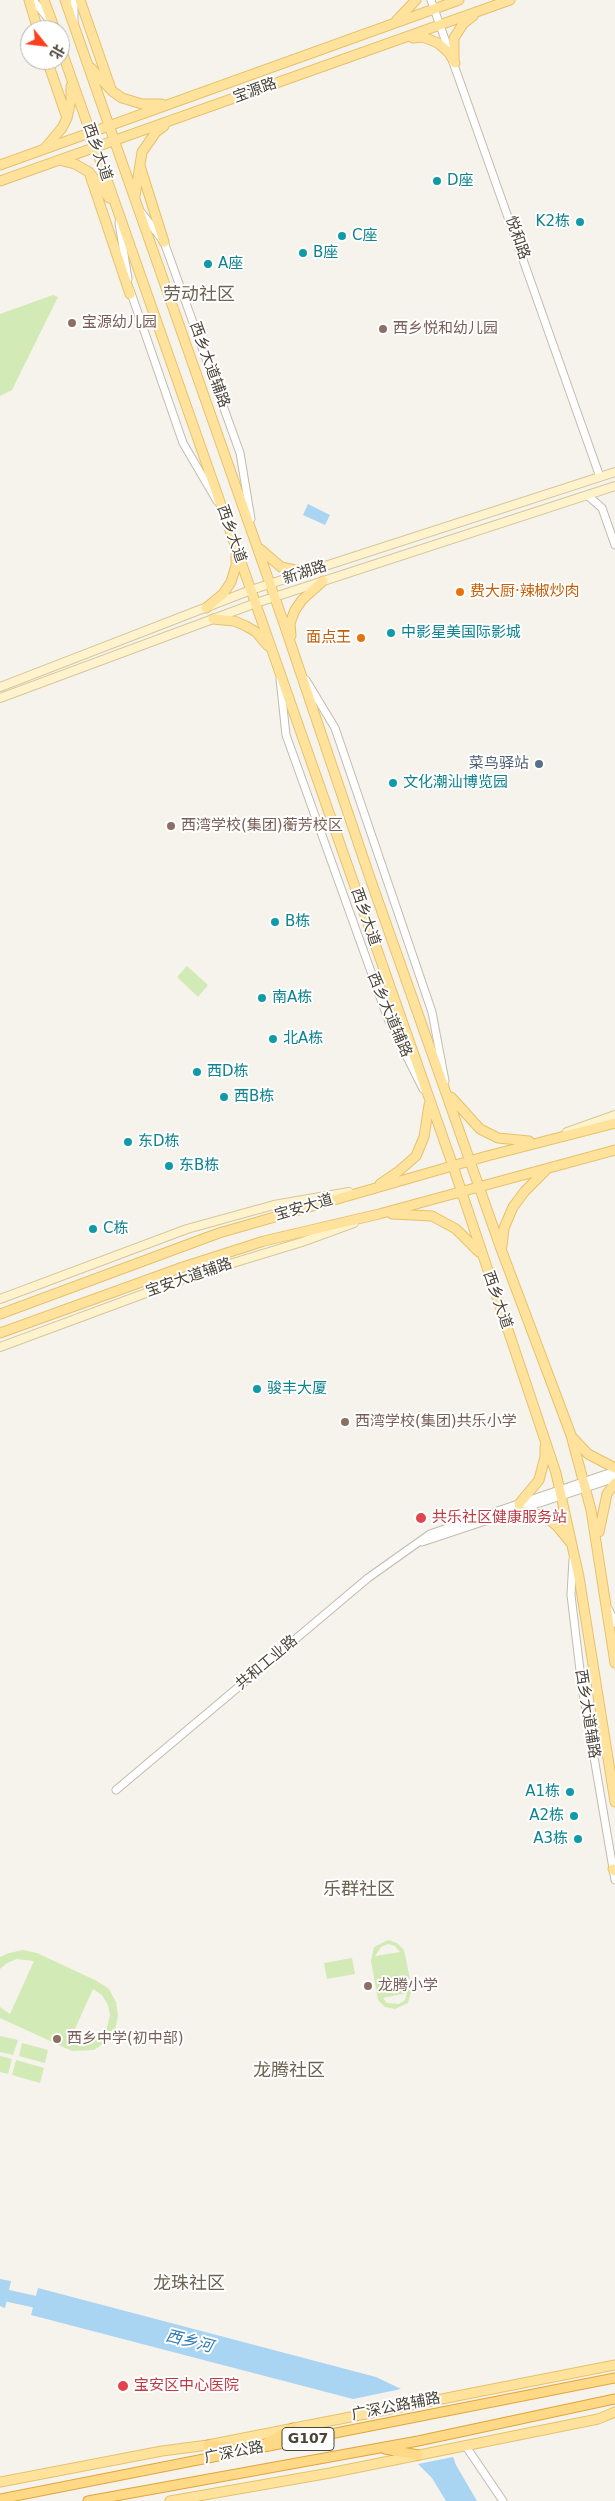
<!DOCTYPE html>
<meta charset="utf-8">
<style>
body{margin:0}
#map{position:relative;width:615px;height:2501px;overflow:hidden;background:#f6f3ec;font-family:"DejaVu Sans","Noto Sans SC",sans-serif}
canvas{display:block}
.north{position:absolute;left:20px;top:20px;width:50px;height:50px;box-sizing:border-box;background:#fff;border:1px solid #b7b4b0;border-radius:50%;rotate:119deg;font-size:14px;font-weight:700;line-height:20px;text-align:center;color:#4b4439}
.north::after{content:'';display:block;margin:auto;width:18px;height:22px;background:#fc3f1d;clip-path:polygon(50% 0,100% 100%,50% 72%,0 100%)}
</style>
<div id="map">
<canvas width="615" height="2501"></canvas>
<div class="north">北</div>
</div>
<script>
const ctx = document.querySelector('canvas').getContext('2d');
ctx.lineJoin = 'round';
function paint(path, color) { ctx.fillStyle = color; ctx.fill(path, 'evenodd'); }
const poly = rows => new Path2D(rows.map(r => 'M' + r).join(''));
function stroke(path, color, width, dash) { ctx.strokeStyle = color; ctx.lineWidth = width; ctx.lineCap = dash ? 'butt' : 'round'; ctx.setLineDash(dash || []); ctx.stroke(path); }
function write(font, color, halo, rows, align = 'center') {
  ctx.font = font + ' "DejaVu Sans","Noto Sans SC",sans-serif'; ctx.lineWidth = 4; ctx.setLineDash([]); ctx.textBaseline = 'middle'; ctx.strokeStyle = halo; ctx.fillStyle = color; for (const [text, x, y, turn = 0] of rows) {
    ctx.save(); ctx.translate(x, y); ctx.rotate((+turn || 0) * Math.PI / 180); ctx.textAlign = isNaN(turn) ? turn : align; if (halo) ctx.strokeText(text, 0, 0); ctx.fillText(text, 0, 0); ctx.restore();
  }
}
const green = poly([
 [53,295,58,297,12,390,0,396,0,314],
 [187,966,208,985,198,997,177,977],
 [388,1940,397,1943,404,1950,412,1989,408,2003,395,2009,385,2007,378,2000,371,1961,374,1947],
 [388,1944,395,1946,400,1952,375,1956,381,1947],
 [407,1993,405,2000,399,2004,387,2003,383,1998],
 [23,1950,37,1953,97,1981,109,1989,116,2002,118,2016,115,2030,106,2042,94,2050,72,2051,0,2018,0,2007,10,2014,34,1961,17,1959,7,1963,0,1969,0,1957,9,1953],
 [93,1989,102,1995,108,2005,110,2016,107,2027,101,2036,91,2042,80,2044,69,2042],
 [352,1958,355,1974,327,1979,324,1963],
 [0,2036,18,2040,13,2055,0,2052],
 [22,2043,48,2050,45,2063,19,2056],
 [0,2056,12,2059,8,2074,0,2072],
 [16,2060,44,2068,40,2083,12,2075]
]);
const water = poly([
 [308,504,330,515,325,525,303,515],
 [0,2279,11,2281,5,2308,0,2306],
 [38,2288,376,2377,401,2389,353,2399,31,2315],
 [453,2457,456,2465,477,2501,446,2501,432,2478,418,2464]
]);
const river = poly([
 [0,2294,50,2305]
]);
const tertiary = poly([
 [33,0,50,21],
 [431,0,600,477],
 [74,22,74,0],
 [141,212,164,242,240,453,251,519],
 [119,223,128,279],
 [130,290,183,443,217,501],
 [587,495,602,508,615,545],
 [280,679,286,735,388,1019,423,1089],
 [306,680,335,728,432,1012,445,1081],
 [422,1542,615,1478],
 [573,1559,571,1595,582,1687,615,1880],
 [609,1610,615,1623],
 [116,1790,368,1578,430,1534,615,1471],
 [465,2445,503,2501]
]);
const secondary = poly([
 [0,687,251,590,615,472],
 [0,698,256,603,615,486],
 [567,1132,615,1115],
 [0,1299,187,1229,274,1205,349,1192],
 [0,1347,200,1273,302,1242,354,1223]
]);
const primary = poly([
 [29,0,38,30],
 [44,0,55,30],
 [65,0,282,618,370,878,501,1249,571,1435,591,1510,615,1663],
 [80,0,111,89],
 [396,21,416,0],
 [413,38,423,37,438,43,449,53,455,63],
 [60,46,453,1166,556,1473,579,1577,615,1802],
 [47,60,67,118],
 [454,60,454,38,463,24,473,16],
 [91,68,112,91,122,98,142,104,162,104],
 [46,147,62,128,67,118,71,100,71,86],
 [59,160,75,164,89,172,109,198],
 [0,165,459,0],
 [140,166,164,242],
 [89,172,130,294],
 [0,181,510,0],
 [135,196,142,152,156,132,164,126],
 [260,549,281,567,295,570,318,569],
 [206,608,223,594,231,582,236,566,236,555],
 [213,619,234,621,246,626,256,632,268,646],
 [291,636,290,623,295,610,302,600,323,581],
 [451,1097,480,1129,498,1138,529,1141],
 [380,1184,399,1171,416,1156,424,1137,429,1105],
 [392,1214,432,1216,456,1229,479,1252],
 [502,1246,504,1228,513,1207,525,1191,545,1171],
 [0,1314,219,1233,487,1156,615,1123],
 [0,1333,183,1267,264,1241,379,1214,615,1150],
 [573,1438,588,1454,615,1468],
 [519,1504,539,1480,545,1457,545,1447],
 [520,1511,545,1516,557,1526,570,1542],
 [599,1532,607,1494,615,1483],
 [613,1869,615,1871],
 [0,2482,162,2451,208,2445,615,2365],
 [170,2501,330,2473,598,2419,615,2412]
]);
const trunk = poly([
 [208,2445,243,2448],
 [263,2445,293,2428],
 [385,2449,418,2455],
 [0,2499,615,2378],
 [88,2501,418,2441,615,2399]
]);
const markers = [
 [437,181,5,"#0f9aa8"],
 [580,222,5,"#0f9aa8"],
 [342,236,5,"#0f9aa8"],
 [303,253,5,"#0f9aa8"],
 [208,264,5,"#0f9aa8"],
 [72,323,5,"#8d6e63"],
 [383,329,5,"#8d6e63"],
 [460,592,5,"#e8710a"],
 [391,633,5,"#0f9aa8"],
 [361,638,5,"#e8710a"],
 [539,764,5,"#5c6f8a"],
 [393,783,5,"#0f9aa8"],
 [171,826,5,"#8d6e63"],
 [275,922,5,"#0f9aa8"],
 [262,998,5,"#0f9aa8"],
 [273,1039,5,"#0f9aa8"],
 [197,1072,5,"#0f9aa8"],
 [224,1097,5,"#0f9aa8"],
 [128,1142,5,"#0f9aa8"],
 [169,1166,5,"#0f9aa8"],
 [93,1229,5,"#0f9aa8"],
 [257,1389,5,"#0f9aa8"],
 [345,1422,5,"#8d6e63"],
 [421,1518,6,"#e0444e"],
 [570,1792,5,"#0f9aa8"],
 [574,1816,5,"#0f9aa8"],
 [578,1839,5,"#0f9aa8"],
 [368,1986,5,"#8d6e63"],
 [57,2039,5,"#8d6e63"],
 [123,2386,6,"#e0444e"]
];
const shields = [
 [308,2439,52]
];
const shieldNames = [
 ["G107",308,2439]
];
const streetNames = [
 ["宝源路",255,91,-20],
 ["西乡大道",97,152,71],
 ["悦和路",517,238,71],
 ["西乡大道辅路",209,365,70],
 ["西乡大道",231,534,71],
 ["新湖路",305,573,-18],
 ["西乡大道",365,917,71],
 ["西乡大道辅路",389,1015,67],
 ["宝安大道",304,1208,-16],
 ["宝安大道辅路",189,1278,-19],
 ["西乡大道",497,1300,71],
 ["共和工业路",267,1663,-40],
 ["西乡大道辅路",587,1714,81],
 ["广深公路辅路",396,2407,-11],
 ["广深公路",234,2453,-11]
];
const cultureNames = [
 ["D座",447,181],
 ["K2栋",570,222,"right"],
 ["C座",352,236],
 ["B座",313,253],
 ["A座",218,264],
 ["中影星美国际影城",401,633],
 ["文化潮汕博览园",403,783],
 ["B栋",285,922],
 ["南A栋",272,998],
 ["北A栋",283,1039],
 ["西D栋",207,1072],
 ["西B栋",234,1097],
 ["东D栋",138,1142],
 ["东B栋",179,1166],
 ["C栋",103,1229],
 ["骏丰大厦",267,1389],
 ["A1栋",560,1792,"right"],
 ["A2栋",564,1816,"right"],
 ["A3栋",568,1839,"right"]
];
const educationNames = [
 ["宝源幼儿园",82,323],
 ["西乡悦和幼儿园",393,329],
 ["西湾学校(集团)蘅芳校区",181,826],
 ["西湾学校(集团)共乐小学",355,1422],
 ["龙腾小学",378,1986],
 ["西乡中学(初中部)",67,2039]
];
const foodNames = [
 ["费大厨·辣椒炒肉",470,592],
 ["面点王",351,638,"right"]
];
const serviceNames = [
 ["菜鸟驿站",529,764]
];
const healthNames = [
 ["共乐社区健康服务站",432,1518],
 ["宝安区中心医院",134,2386]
];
const waterNames = [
 ["西乡河",189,2342,14]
];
const quarterNames = [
 ["劳动社区",199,295],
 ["乐群社区",359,1890],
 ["龙腾社区",289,2071],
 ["龙珠社区",189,2284]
];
paint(green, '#d2eab5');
paint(water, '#a9d4f2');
stroke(river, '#a9d4f2', 12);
stroke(tertiary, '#c2bbae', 9);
stroke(secondary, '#d6c79b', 10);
stroke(primary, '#e6c16a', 11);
stroke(trunk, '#e0a43c', 11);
stroke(tertiary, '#fff', 7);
stroke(secondary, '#fff3cd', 8);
stroke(primary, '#ffe39c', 9);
stroke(trunk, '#ffd985', 9);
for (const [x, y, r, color] of markers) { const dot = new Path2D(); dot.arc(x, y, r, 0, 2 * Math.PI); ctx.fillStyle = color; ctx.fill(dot); stroke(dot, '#fff', 2); }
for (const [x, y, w] of shields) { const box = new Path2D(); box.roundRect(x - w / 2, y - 11.5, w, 23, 4); ctx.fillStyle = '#fff'; ctx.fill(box); stroke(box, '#4b4439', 1); }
write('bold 14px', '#4b4439', null, shieldNames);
write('15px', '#4b4439', '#fff', streetNames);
write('15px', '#0d838f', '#fff', cultureNames, 'left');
write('15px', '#785e54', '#fff', educationNames, 'left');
write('15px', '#c56008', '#fff', foodNames, 'left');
write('15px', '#4e5e75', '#fff', serviceNames, 'right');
write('15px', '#be3a42', '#fff', healthNames, 'left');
write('italic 16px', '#2e7ab2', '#fff', waterNames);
write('18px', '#6e6250', '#fff', quarterNames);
</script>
